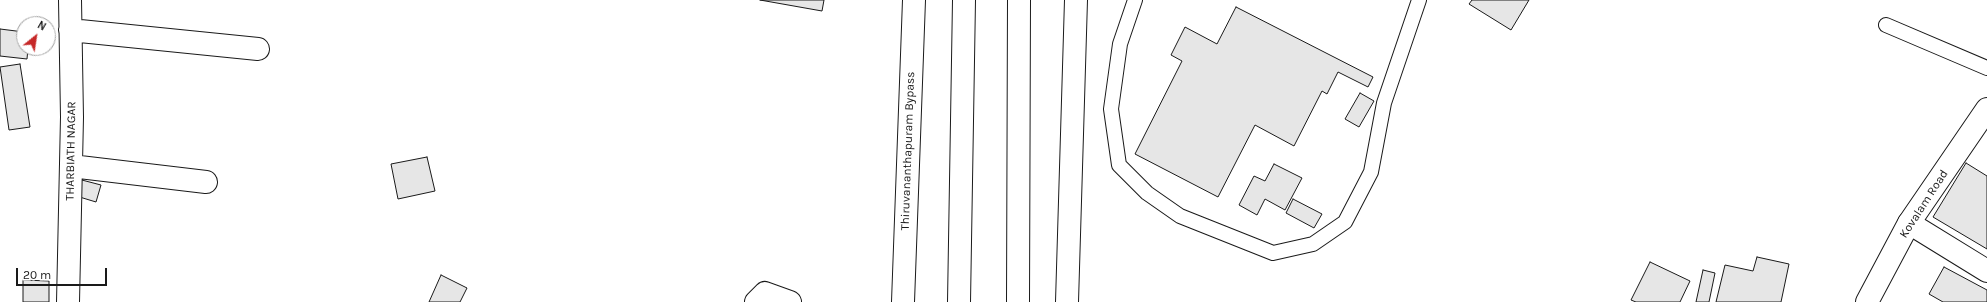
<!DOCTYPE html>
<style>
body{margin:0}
#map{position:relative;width:1987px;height:302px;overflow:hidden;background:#fff;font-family:Karla,sans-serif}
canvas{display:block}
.north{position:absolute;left:16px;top:16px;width:40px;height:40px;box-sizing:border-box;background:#fff;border:1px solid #a3a3a3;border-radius:50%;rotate:30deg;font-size:11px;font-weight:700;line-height:16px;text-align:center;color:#1a1a1a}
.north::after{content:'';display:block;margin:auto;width:14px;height:18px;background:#c62828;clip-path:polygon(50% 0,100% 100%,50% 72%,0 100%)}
.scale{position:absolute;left:16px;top:268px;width:91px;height:18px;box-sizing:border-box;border:2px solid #1a1a1a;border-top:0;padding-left:5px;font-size:12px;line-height:14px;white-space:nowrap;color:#1a1a1a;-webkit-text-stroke:3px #fff;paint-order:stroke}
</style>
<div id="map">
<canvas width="1987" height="302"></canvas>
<div class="north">N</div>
<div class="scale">20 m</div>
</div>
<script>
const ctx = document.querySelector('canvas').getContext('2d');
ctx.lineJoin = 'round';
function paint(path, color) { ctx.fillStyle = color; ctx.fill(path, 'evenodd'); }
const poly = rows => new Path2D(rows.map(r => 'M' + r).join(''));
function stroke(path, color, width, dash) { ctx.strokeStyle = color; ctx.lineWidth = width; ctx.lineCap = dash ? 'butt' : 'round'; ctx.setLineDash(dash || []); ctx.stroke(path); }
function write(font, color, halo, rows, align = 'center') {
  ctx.font = font + ' Karla,sans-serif'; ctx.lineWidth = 3; ctx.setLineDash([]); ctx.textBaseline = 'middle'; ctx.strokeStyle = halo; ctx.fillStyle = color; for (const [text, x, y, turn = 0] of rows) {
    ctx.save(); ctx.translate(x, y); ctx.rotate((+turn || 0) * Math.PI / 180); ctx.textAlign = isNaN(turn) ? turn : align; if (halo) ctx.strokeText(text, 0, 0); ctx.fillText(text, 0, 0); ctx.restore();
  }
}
const building = poly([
 [760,0,824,0,822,11,760,0],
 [1472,0,1529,0,1511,30,1469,4,1472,0],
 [1236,7,1373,77,1368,87,1338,72,1327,94,1322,91,1294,146,1255,125,1218,197,1135,154,1182,61,1171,55,1185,27,1217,44,1236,7],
 [0,29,24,32,24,48,28,48,27,59,0,56,0,29],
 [20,64,30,127,9,130,0,67,20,64],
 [1360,93,1374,101,1359,127,1345,119,1360,93],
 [427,157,435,191,398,199,391,164,427,157],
 [1966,163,1987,176,1987,249,1933,217,1966,163],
 [1274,164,1302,178,1285,210,1265,199,1257,215,1239,205,1254,176,1265,181,1274,164],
 [78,179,101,185,96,202,73,195,78,179],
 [1293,199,1322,214,1314,228,1286,213,1293,199],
 [1757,257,1789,264,1781,302,1716,302,1725,265,1753,271,1757,257],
 [1650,262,1690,281,1680,302,1636,302,1631,300,1650,262],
 [1944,267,1987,290,1987,302,1943,302,1929,294,1944,267],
 [1703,270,1715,273,1709,302,1696,302,1703,270],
 [441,275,467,288,460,302,429,302,441,275],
 [23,280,49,281,49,302,23,302,23,280]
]);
const lane = poly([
 [1135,0,1120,44,1111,109,1119,165,1147,193,1180,216,1273,253,1313,244,1345,222,1371,172,1384,103,1419,0],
 [1886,25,1987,68]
]);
const street = poly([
 [70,30,258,49],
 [71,166,206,182],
 [1909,223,1987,271],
 [68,302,72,117,70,0],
 [756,302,765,293,790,302]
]);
const secondary = poly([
 [903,302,914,0],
 [1067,302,1076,0]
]);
const primary = poly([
 [1867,302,1909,223,1987,109]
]);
const highway = poly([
 [959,302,964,0],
 [1018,302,1019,0]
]);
const streetNames = [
 ["THARBIATH NAGAR",71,151,-89],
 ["Thiruvananthapuram Bypass",908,151,-88],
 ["Kovalam Road",1924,204,-57]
];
paint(building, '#e6e6e6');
stroke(building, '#1a1a1a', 1);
stroke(lane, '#1a1a1a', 16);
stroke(street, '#1a1a1a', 24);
stroke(secondary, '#1a1a1a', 24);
stroke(primary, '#1a1a1a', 24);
stroke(highway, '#1a1a1a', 24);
stroke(lane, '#fff', 14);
stroke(street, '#fff', 22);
stroke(secondary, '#fff', 22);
stroke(primary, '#fff', 22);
stroke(highway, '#fff', 22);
write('12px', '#1a1a1a', '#fff', streetNames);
</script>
